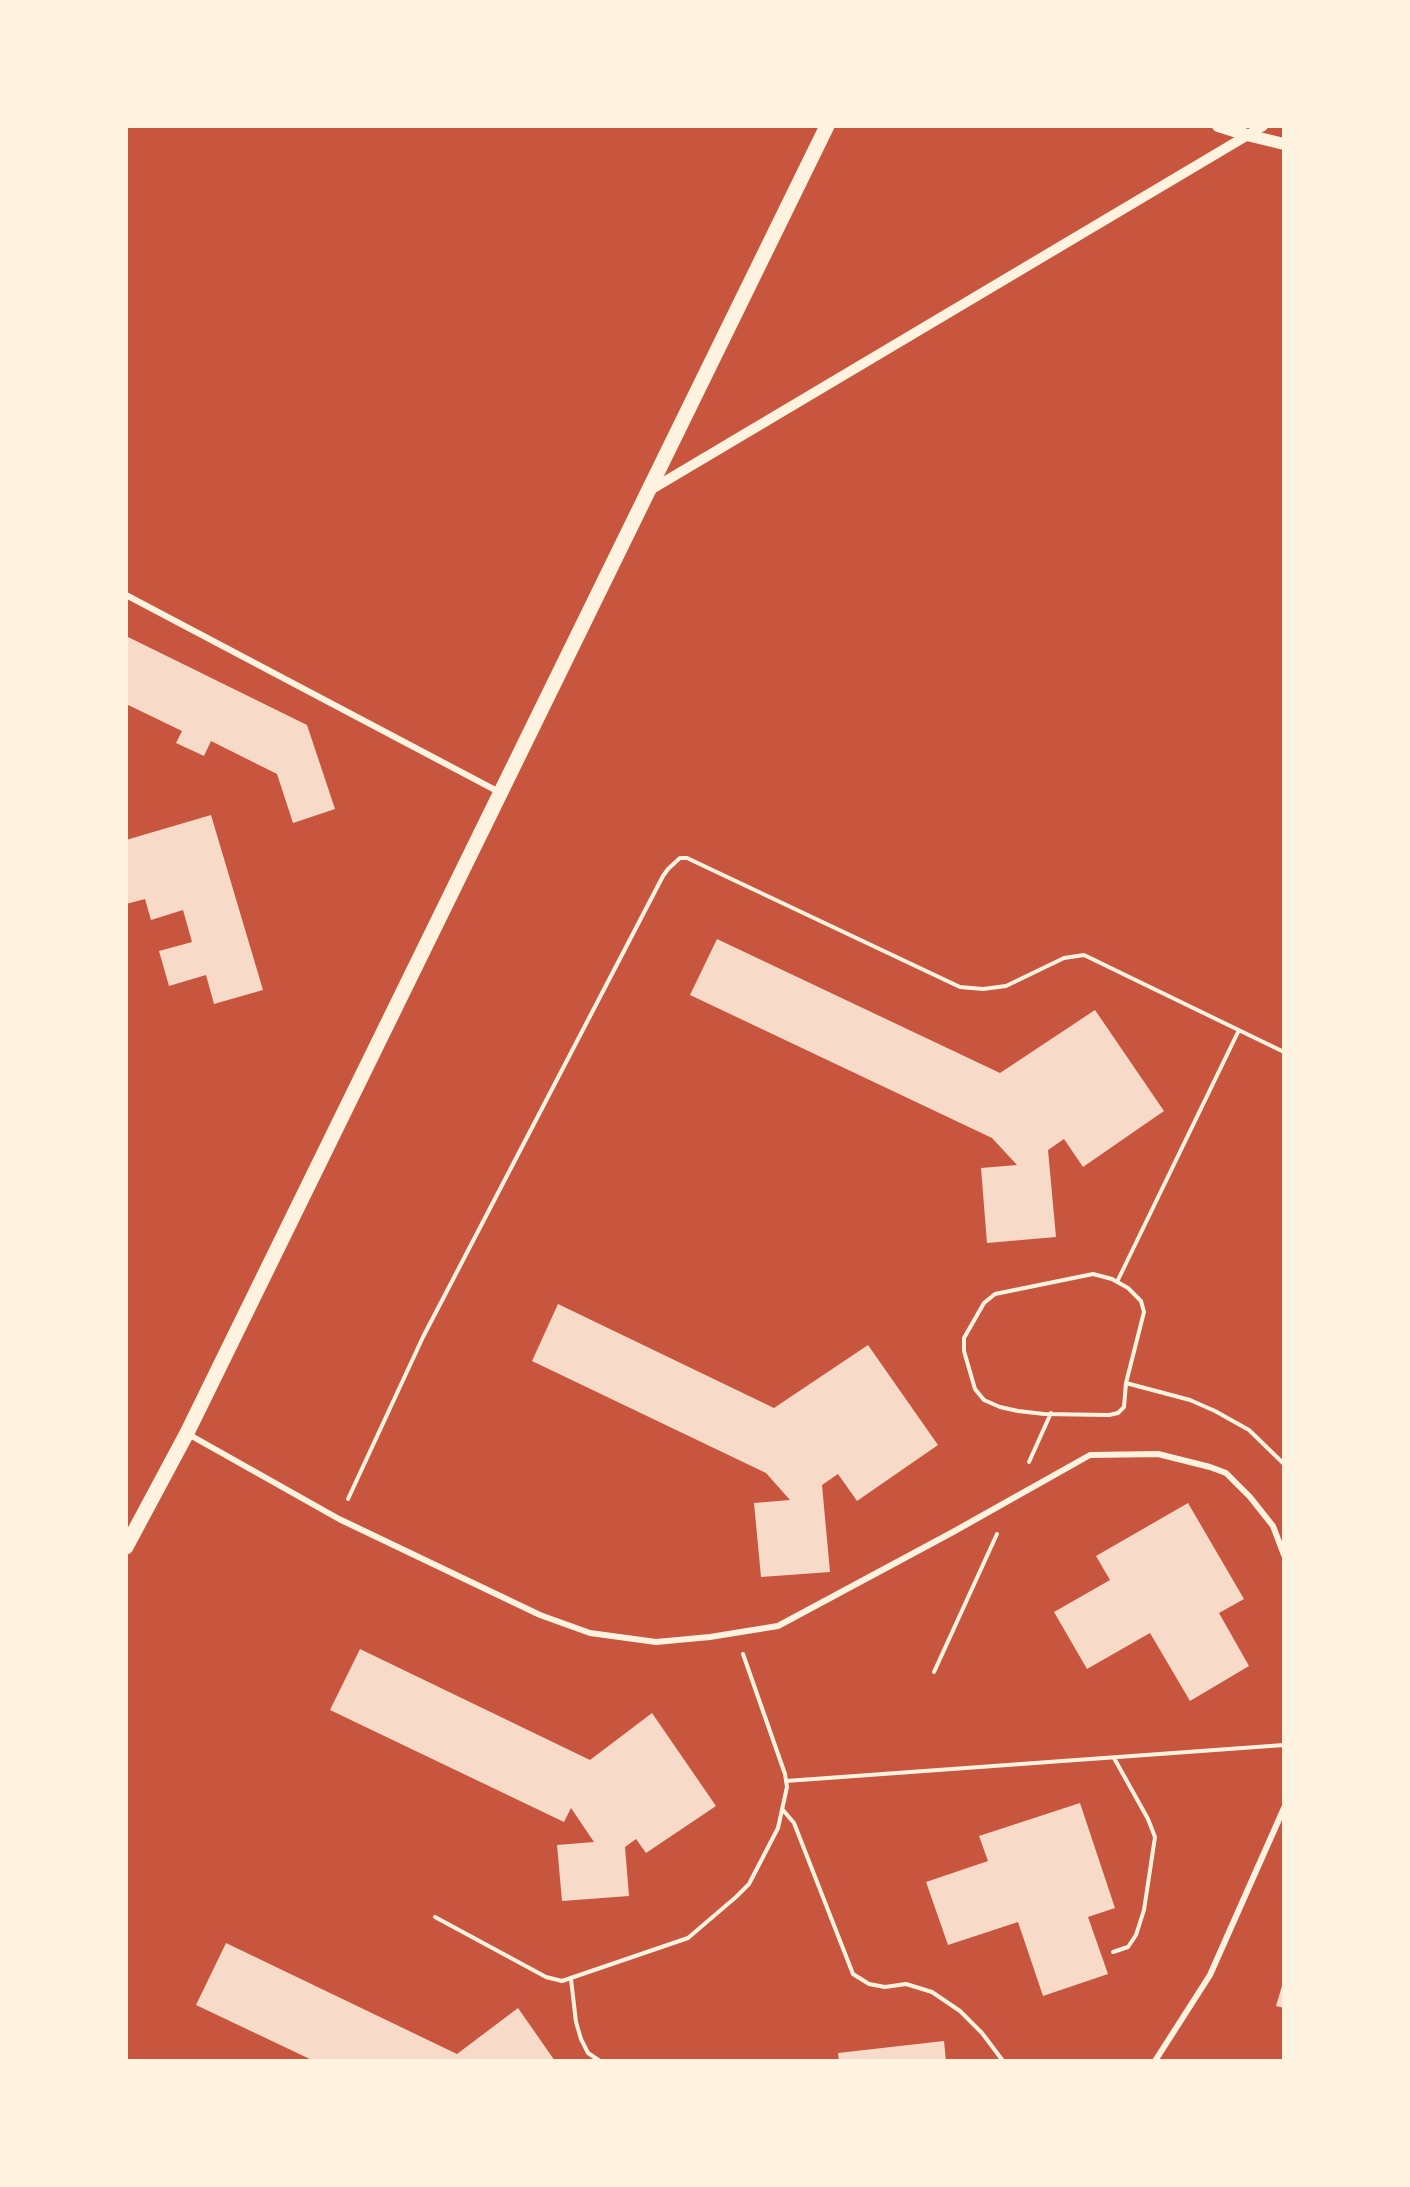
<!DOCTYPE html>
<style>
body{margin:0}
#map{position:relative;width:1410px;height:2187px;overflow:hidden;background:#c8553d;font-family:Jost,sans-serif}
canvas{display:block}
.frame{position:absolute;inset:0;border:128px solid #fff3e0;pointer-events:none}
</style>
<div id="map">
<canvas width="1410" height="2187"></canvas>
<div class="frame"></div>
</div>
<script>
const ctx = document.querySelector('canvas').getContext('2d');
ctx.lineJoin = 'round';
function paint(path, color) { ctx.fillStyle = color; ctx.fill(path, 'evenodd'); }
const poly = rows => new Path2D(rows.map(r => 'M' + r).join(''));
function stroke(path, color, width, dash) { ctx.strokeStyle = color; ctx.lineWidth = width; ctx.lineCap = dash ? 'butt' : 'round'; ctx.setLineDash(dash || []); ctx.stroke(path); }
const building = poly([
 [126,636,307,725,335,809,293,823,277,774,211,741,204,756,176,743,182,731,126,704],
 [211,815,263,990,214,1004,206,975,169,986,159,951,192,942,183,910,151,920,145,899,126,904,126,840],
 [717,939,1000,1073,1095,1010,1164,1111,1083,1167,1064,1139,1048,1150,1056,1237,987,1243,981,1168,1017,1165,992,1138,690,995],
 [558,1304,774,1408,868,1345,938,1445,857,1501,838,1474,822,1485,830,1572,761,1577,754,1503,790,1500,766,1473,532,1361],
 [1188,1503,1244,1599,1219,1613,1249,1666,1190,1701,1150,1633,1087,1669,1054,1612,1110,1580,1096,1556],
 [360,1649,590,1760,652,1713,716,1806,646,1853,636,1839,625,1847,629,1896,562,1901,557,1845,594,1842,571,1808,564,1822,330,1710],
 [1080,1803,1115,1908,1088,1917,1108,1974,1043,1996,1018,1922,948,1945,926,1882,988,1861,979,1836],
 [226,1943,457,2054,518,2008,555,2061,314,2061,196,2005],
 [1284,1979,1284,2008,1276,2006],
 [944,2041,946,2061,839,2061,838,2053]
]);
const path = poly([
 [1093,1274,1112,1279,1128,1288,1141,1301,1144,1312,1126,1383,1124,1407,1118,1413,1109,1415,1044,1414,1018,1411,1000,1407,984,1400,975,1389,964,1351,964,1338,984,1303,995,1294,1093,1274],
 [1117,1282,1239,1030],
 [1126,1383,1190,1400,1215,1411,1249,1430,1284,1464],
 [1029,1462,1051,1413],
 [348,1499,423,1337,663,876,668,869,680,858,687,858,960,987,983,989,1006,986,1064,958,1084,955,1284,1052],
 [934,1672,997,1534],
 [786,1781,1284,1745],
 [783,1810,794,1823,853,1974,869,1984,885,1987,906,1984,932,1992,960,2011,982,2033,1003,2061],
 [435,1917,546,1977,562,1981,688,1938,736,1897,749,1884,778,1828,787,1787,785,1774,743,1654],
 [1113,1952,1128,1947,1136,1935,1144,1910,1155,1837,1148,1819,1114,1758],
 [571,1979,576,2022,581,2039,588,2053,600,2061]
]);
const minor = poly([
 [126,595,499,792],
 [188,1434,339,1519,540,1615,590,1633,656,1642,710,1637,778,1626,953,1532,1090,1455,1158,1454,1210,1467,1226,1473,1250,1497,1273,1526,1284,1555],
 [1155,2061,1210,1975,1284,1808]
]);
const tertiary = poly([
 [647,492,1263,126]
]);
const secondary = poly([
 [1218,126,1247,135,1284,144]
]);
const primary = poly([
 [126,1547,187,1433,827,126]
]);
paint(building, '#f7dbc8');
stroke(path, '#fff3e0', 4);
stroke(minor, '#fff3e0', 6);
stroke(tertiary, '#fff3e0', 10);
stroke(secondary, '#fff3e0', 12);
stroke(primary, '#fff3e0', 15);
</script>
